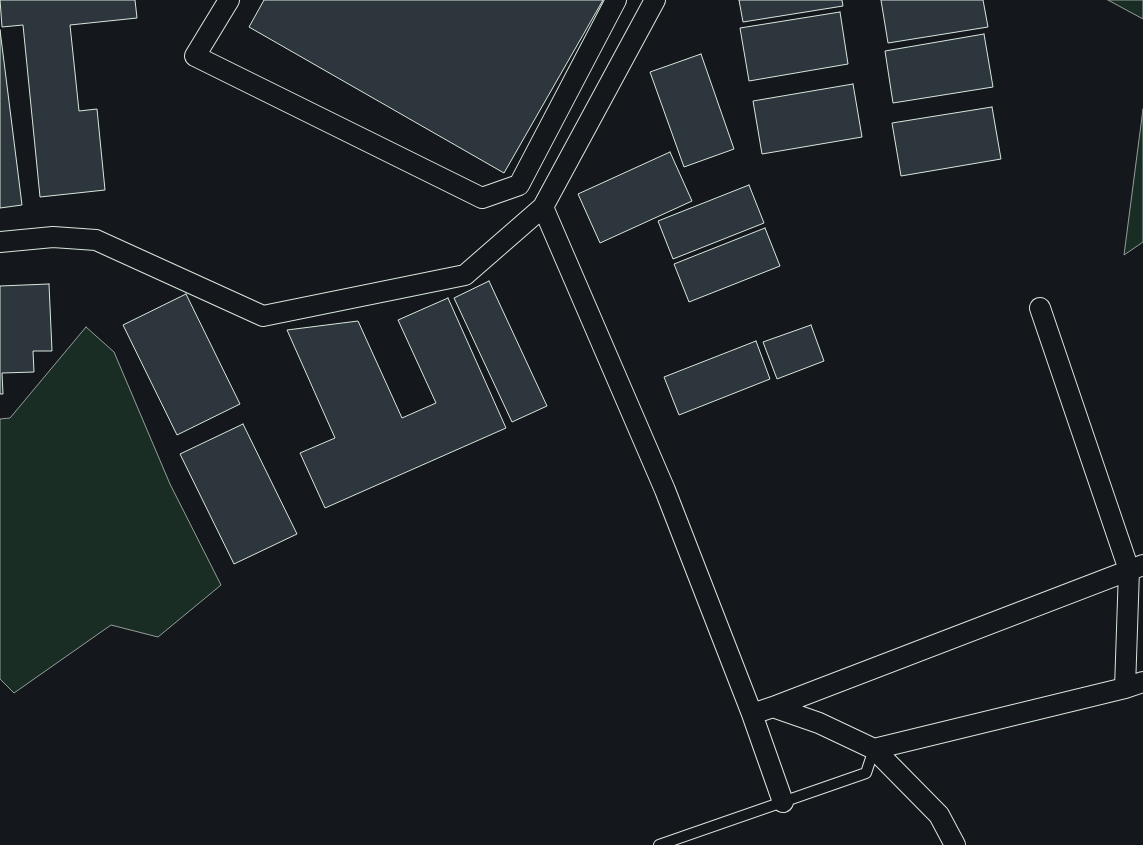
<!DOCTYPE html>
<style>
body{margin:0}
canvas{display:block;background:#14181c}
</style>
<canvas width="1143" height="845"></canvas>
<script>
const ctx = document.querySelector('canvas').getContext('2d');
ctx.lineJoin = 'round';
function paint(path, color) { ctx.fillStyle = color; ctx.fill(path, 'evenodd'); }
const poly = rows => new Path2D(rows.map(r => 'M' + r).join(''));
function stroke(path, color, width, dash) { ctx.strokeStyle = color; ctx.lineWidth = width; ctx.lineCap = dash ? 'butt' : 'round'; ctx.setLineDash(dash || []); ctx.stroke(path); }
const green = poly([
 [1108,0,1143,0,1143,19,1108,0],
 [1143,109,1143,242,1124,255,1143,109],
 [86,327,114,352,170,484,221,585,158,637,111,625,14,693,0,679,0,419,10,418,86,327]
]);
const building = poly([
 [0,0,135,0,137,18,70,25,79,111,97,109,105,190,40,197,23,25,2,27,0,0],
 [264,0,603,0,504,173,249,27,264,0],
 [739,0,842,0,843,6,743,22,739,0],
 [881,0,983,0,988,27,888,43,881,0],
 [840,12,848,64,749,81,740,28,840,12],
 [0,30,22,205,0,208,0,30],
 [984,34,993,87,893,103,885,51,984,34],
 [701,54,734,149,684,167,650,72,701,54],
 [853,84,862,137,762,154,753,101,853,84],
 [992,107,1001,159,901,176,892,123,992,107],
 [670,152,692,201,600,243,578,194,670,152],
 [749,185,764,223,673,259,658,221,749,185],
 [765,228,780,266,689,302,674,264,765,228],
 [489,281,547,406,512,422,454,298,489,281],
 [49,284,52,351,33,351,34,372,2,373,3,394,0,394,0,286,49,284],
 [186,294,240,404,177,435,123,325,186,294],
 [448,298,506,428,325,508,300,453,335,438,287,330,358,321,402,418,436,403,398,320,448,298],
 [811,325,824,361,777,379,763,342,811,325],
 [756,341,770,379,679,415,664,377,756,341],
 [243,424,297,534,234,564,180,454,243,424]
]);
const lane = poly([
 [659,845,866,773,874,749]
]);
const street = poly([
 [229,0,195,56,482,198,519,185,616,0],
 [655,0,543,207,665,490,752,714,773,707,1143,565],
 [0,242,53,237,96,240,263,316,465,275,543,207],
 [1125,688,1143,682],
 [773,707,819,723,874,749,1125,688,1129,570,1040,308],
 [752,714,783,802],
 [874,749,939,815,955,845]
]);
paint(green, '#1a2d24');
stroke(green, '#939e99', 1);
paint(building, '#2c363c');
stroke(building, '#d8e6dc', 1);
stroke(lane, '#d8e6dc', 12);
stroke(street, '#d8e6dc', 22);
stroke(lane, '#14181c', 10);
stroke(street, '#14181c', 20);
</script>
